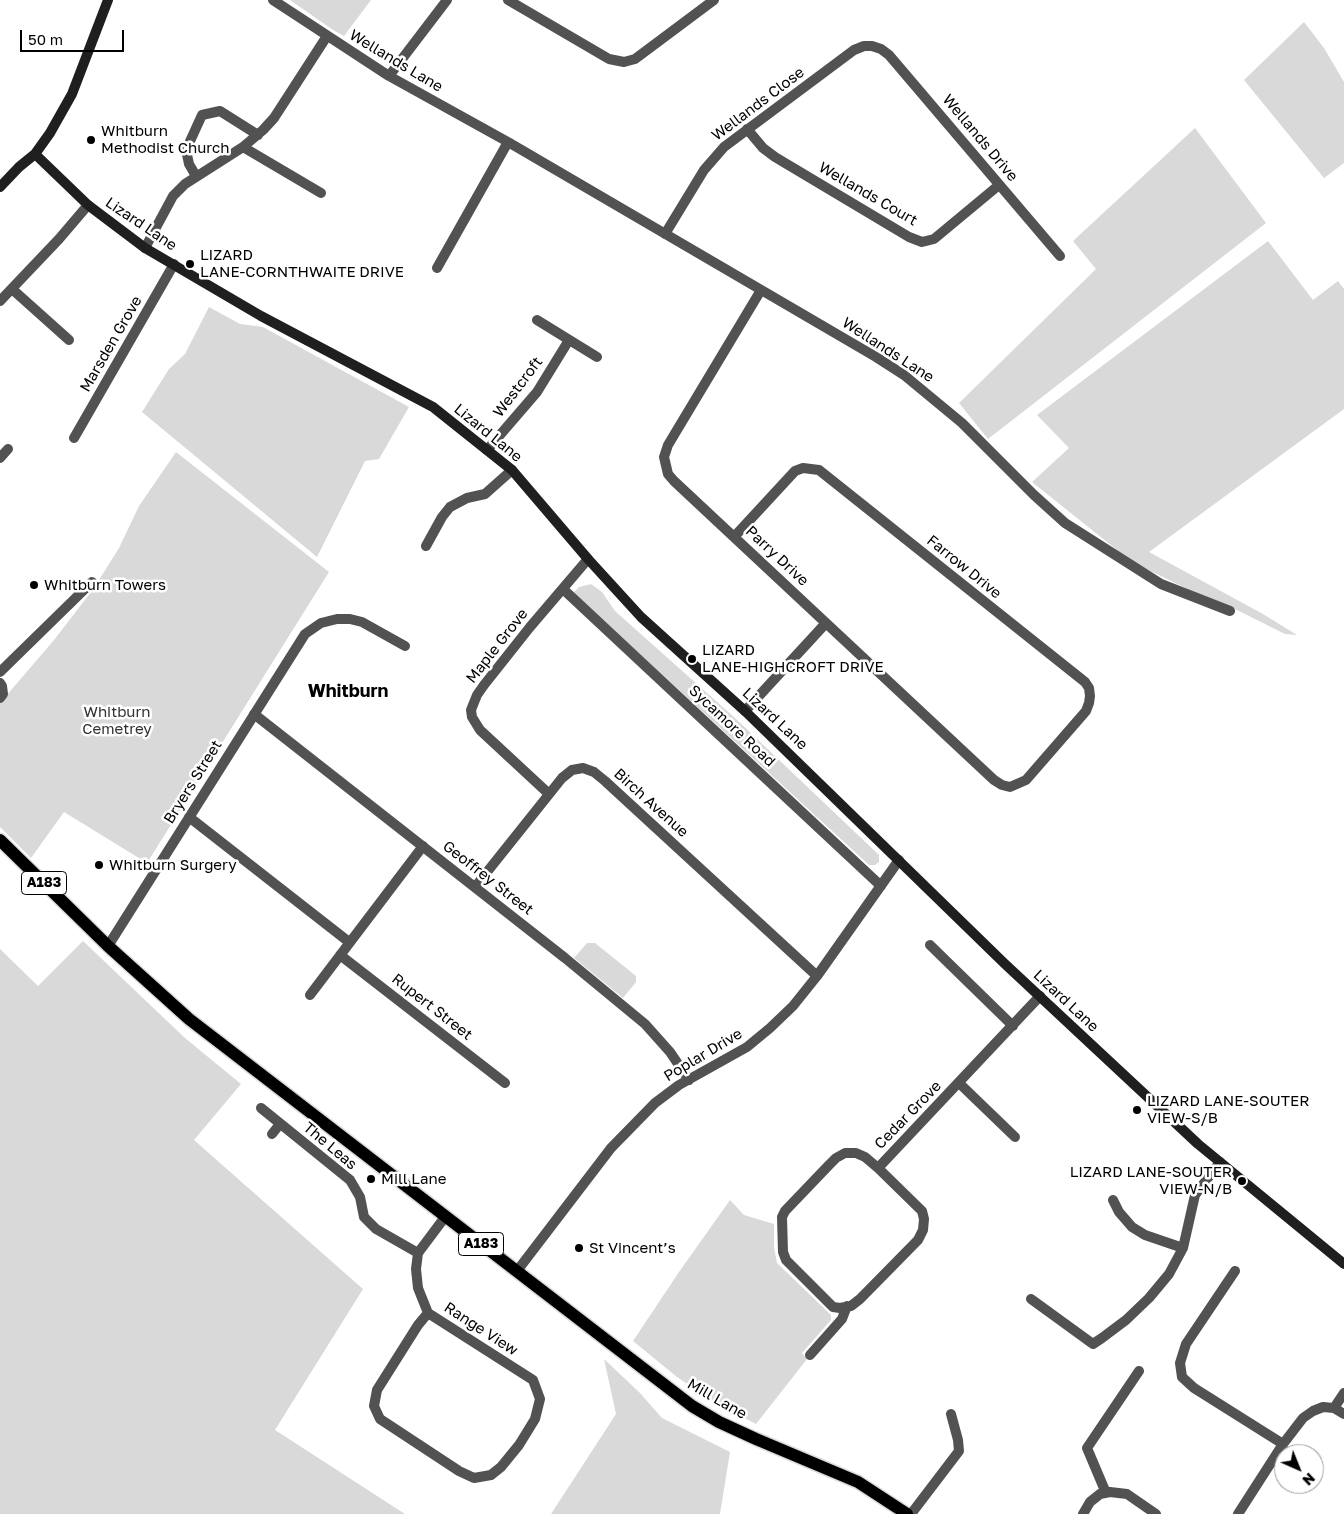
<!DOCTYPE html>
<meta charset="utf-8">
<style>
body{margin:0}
#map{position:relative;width:1344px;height:1514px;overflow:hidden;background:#fff;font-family:"Golos Text",sans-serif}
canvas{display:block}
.north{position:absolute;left:1274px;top:1444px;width:50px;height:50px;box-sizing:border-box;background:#fff;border:1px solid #999;border-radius:50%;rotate:136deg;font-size:14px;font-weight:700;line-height:20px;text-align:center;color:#000}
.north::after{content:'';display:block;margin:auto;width:18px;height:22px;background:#000;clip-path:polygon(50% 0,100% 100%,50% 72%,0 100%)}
.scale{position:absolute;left:20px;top:30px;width:104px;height:22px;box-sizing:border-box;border:2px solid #000;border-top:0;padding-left:6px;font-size:15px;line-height:18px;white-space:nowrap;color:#000;-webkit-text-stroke:4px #fff;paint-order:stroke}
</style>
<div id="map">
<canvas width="1344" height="1514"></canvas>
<div class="north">N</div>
<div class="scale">50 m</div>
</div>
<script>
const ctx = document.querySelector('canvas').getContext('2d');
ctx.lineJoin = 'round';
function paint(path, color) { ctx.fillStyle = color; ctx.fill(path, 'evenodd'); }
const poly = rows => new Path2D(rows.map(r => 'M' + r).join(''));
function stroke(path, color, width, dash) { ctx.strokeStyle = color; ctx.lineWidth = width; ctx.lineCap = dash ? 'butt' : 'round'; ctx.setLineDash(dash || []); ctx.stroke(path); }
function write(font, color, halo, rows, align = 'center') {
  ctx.font = font + ' "Golos Text",sans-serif'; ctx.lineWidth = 5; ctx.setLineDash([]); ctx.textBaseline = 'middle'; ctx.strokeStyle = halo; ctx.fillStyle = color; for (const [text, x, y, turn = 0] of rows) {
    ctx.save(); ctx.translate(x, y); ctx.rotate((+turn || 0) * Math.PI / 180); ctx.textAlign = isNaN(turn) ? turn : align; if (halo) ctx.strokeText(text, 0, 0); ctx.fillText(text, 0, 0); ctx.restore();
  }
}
const green = poly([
 [290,0,371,0,344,36,333,30],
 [1304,22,1324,48,1344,82,1344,163,1324,178,1244,80],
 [1195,128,1266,223,988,439,959,403,1096,269,1073,241],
 [1268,241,1313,300,1338,281,1344,289,1344,409,1149,552,1263,614,1297,635,1285,634,1227,605,1200,595,1132,562,1032,482,1069,448,1037,415],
 [209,307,240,324,263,327,409,407,379,459,365,461,317,557,142,412,169,369,185,354],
 [176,452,329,572,147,863,64,812,31,858,0,827,0,703,54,640,94,588,119,548,139,506],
 [591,584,602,592,615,611,735,718,879,855,879,862,875,865,869,865,577,596,574,592,579,587],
 [83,941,185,1038,241,1084,194,1140,363,1289,275,1430,405,1514,0,1514,0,949,38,986],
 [587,943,595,943,636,976,636,982,623,998,574,958],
 [730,1200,744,1215,774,1224,774,1248,777,1263,831,1315,831,1320,802,1353,807,1359,756,1424,714,1402,677,1377,633,1341,679,1272],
 [604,1359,640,1393,662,1418,730,1452,720,1514,551,1514,616,1414]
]);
const street = poly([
 [273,0,389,76,508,142,876,357,904,375,962,423,1034,495,1065,523,1161,584,1230,611],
 [508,0,609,59,624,62,635,59,714,0],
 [389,76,447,0],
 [747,129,763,148,775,157,909,237,922,242,934,239,999,185],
 [243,147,321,193],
 [196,176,189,164,186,150,202,115,220,111,258,135],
 [665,234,704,170,724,147,854,50,864,46,872,46,881,49,889,55,1060,256],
 [145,248,173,196,185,184,243,147,263,130,274,118,327,36],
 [437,268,508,142],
 [12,289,69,340],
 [0,301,59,239,88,205],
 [537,320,597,357],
 [74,438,174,264],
 [487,450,537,392,569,340],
 [0,458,8,449],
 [734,537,795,471,803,468,819,470,1085,682,1089,688,1090,696,1089,703,1086,711,1026,780,1010,787,1002,785,994,780,674,481,668,474,664,457,668,445,761,290],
 [426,546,442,517,450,507,467,498,485,494,512,470],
 [563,589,881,886],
 [0,672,92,582],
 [0,683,2,686,3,694,0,698],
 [745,711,826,623],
 [254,714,565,958,645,1024,670,1052,689,1080],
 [549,794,480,730,472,717,471,710,477,695,484,685,530,627,588,559],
 [189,817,349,942],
 [475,887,562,778,572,770,583,768,594,772,605,781,817,976],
 [930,945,1013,1026],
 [108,946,305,634,321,623,337,619,350,619,362,622,405,646],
 [340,955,505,1083],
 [310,995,423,846],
 [959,1083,1015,1137],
 [261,1108,350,1180,360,1197,364,1217,376,1229,418,1253],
 [272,1134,280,1124],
 [878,1168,922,1211,924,1219,923,1230,918,1240,860,1299,851,1306,840,1308,833,1307,786,1260,783,1252,782,1217,785,1211,829,1165,836,1158,845,1153,856,1153,865,1157,878,1168,1040,996],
 [1113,1200,1119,1212,1132,1227,1145,1235,1183,1248],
 [517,1271,611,1148,655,1103,679,1085,747,1047,770,1028,793,1006,817,976,899,860],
 [1235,1271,1186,1344,1180,1363,1182,1377,1194,1388,1283,1444],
 [1031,1299,1093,1344,1102,1338,1126,1320,1149,1298,1169,1274,1183,1248,1195,1195,1220,1162],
 [428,1313,418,1325,377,1390,374,1406,380,1419,459,1471,474,1478,491,1475,501,1467,519,1445,535,1419,540,1399,533,1380,428,1313,418,1288,416,1269,418,1253,445,1217],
 [810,1355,842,1319,847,1306],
 [1334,1408,1344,1393],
 [1106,1493,1087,1448,1139,1371],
 [911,1514,959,1451,958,1440,951,1414],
 [1083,1514,1090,1502,1100,1494,1110,1492,1127,1494,1156,1514],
 [1238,1514,1283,1444,1303,1418,1313,1411,1323,1407,1334,1408,1344,1414]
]);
const secondary = poly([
 [35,154,88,205,145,248,261,316,433,407,512,470,588,559,641,617,745,711,1005,964,1198,1144,1344,1264],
 [0,187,19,167,35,154,50,133,72,94,108,0]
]);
const primary = poly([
 [0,840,108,946,189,1019,692,1406,719,1422,756,1439,858,1482,907,1514]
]);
const markers = [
 [91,140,5,"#000"],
 [190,264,5,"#000"],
 [34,585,5,"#000"],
 [692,659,5,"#000"],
 [99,865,5,"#000"],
 [1137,1110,5,"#000"],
 [371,1179,5,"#000"],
 [1242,1181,5,"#000"],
 [579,1248,5,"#000"]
];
const shields = [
 [44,883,45],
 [481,1244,45]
];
const shieldNames = [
 ["A183",44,883],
 ["A183",481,1244]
];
const streetNames = [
 ["Wellands Lane",396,61,31],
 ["Wellands Close",758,104,-37],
 ["Wellands Drive",980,138,50],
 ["Wellands Court",868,194,30],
 ["Lizard Lane",141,224,34],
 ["Marsden Grove",111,344,-60],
 ["Wellands Lane",888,350,33],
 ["Westcroft",518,387,-53],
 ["Lizard Lane",488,433,39],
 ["Parry Drive",777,556,43],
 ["Farrow Drive",964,567,39],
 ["Maple Grove",497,646,-52],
 ["Lizard Lane",775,719,43],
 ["Sycamore Road",732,726,43],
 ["Bryers Street",193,782,-58],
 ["Birch Avenue",651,803,42],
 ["Geoffrey Street",488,878,38],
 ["Lizard Lane",1066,1001,43],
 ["Rupert Street",432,1007,38],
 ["Poplar Drive",703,1055,-31],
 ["Cedar Grove",908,1115,-46],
 ["The Leas",330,1146,40],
 ["Range View",481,1329,33],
 ["Mill Lane",717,1399,30]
];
const poiNames = [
 ["Whitburn",101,131],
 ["Methodist Church",101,148],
 ["LIZARD",200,255],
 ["LANE-CORNTHWAITE DRIVE",200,272],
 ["Whitburn Towers",44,585],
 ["LIZARD",702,650],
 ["LANE-HIGHCROFT DRIVE",702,667],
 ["Whitburn Surgery",109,865],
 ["LIZARD LANE-SOUTER",1147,1101],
 ["VIEW-S/B",1147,1118],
 ["LIZARD LANE-SOUTER",1232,1172,"right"],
 ["VIEW-N/B",1232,1189,"right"],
 ["Mill Lane",381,1179],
 ["St Vincent’s",589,1248]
];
const parkNames = [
 ["Whitburn",117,712],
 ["Cemetrey",117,729]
];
const quarterNames = [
 ["Whitburn",348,691]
];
paint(green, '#d9d9d9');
stroke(primary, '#dbdbdb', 15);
stroke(street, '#525252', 10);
stroke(secondary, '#1f1f1f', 10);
stroke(primary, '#000', 12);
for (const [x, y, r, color] of markers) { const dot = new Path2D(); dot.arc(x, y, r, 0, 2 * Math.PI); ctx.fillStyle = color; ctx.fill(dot); stroke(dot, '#fff', 2); }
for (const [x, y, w] of shields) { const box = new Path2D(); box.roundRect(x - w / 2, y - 11.5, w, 23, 4); ctx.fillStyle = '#fff'; ctx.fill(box); stroke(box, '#000', 1); }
write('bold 14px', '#000', null, shieldNames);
write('15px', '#000', '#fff', streetNames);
write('15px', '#000', '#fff', poiNames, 'left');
write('15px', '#303030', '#fff', parkNames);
write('bold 18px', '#000', '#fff', quarterNames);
</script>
